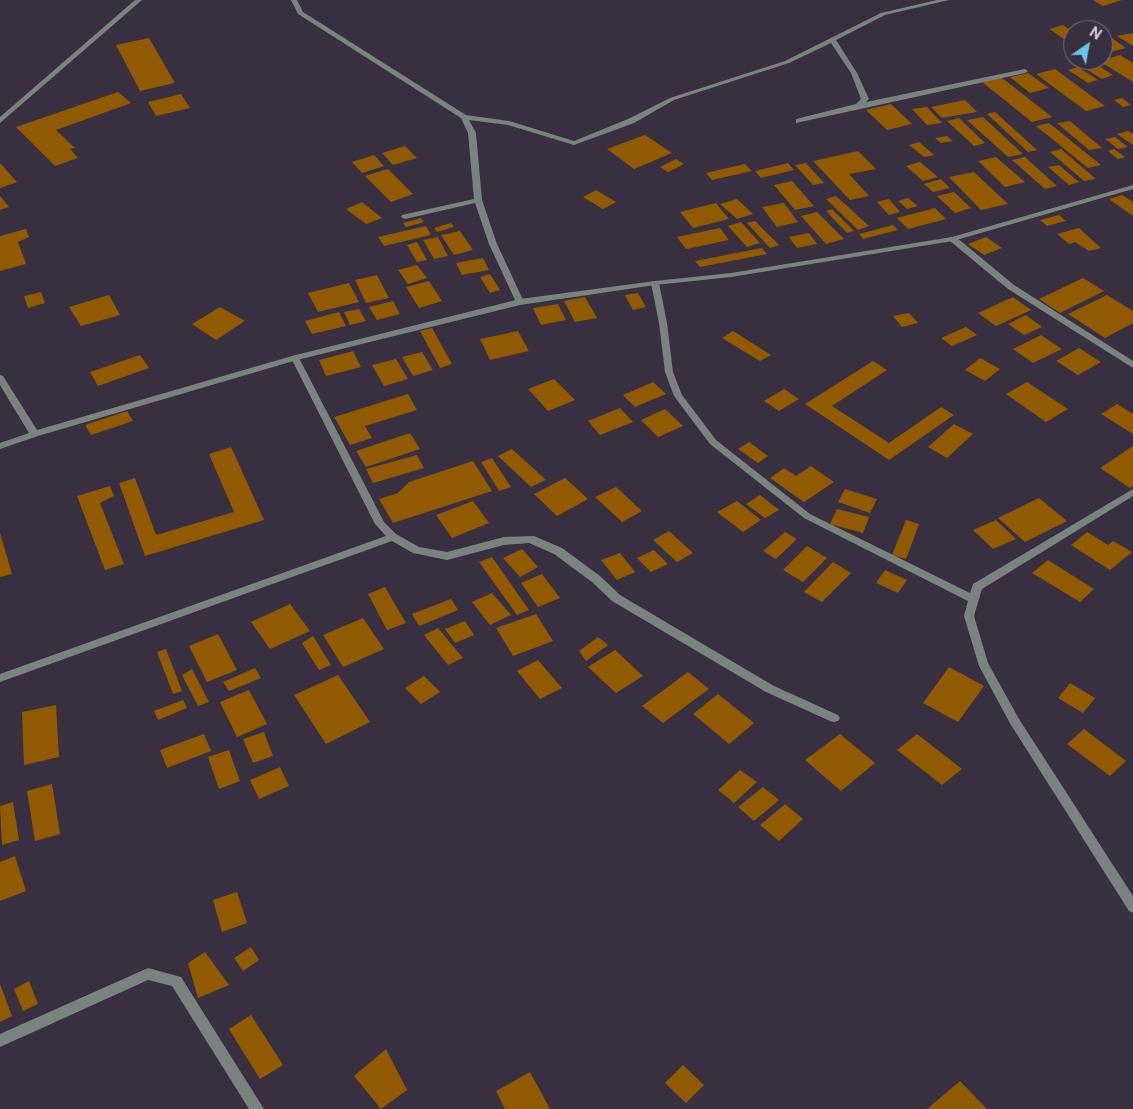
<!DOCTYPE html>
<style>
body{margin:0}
#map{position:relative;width:1133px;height:1109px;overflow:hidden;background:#382f40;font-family:"Public Sans",sans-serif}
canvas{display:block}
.north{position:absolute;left:1063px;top:20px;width:50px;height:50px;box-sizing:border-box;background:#382f40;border:1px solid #78707e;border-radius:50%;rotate:33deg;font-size:14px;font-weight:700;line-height:20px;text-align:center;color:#d7d1db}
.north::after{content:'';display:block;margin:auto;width:18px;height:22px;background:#65c5ee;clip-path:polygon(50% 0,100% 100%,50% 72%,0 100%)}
</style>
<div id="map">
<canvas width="1133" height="1109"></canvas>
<div class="north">N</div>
</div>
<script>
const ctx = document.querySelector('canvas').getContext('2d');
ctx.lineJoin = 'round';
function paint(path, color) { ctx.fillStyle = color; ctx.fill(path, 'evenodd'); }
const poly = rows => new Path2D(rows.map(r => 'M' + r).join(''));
const building = poly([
 [1093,0,1122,0,1103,6],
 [1063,25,1073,32,1073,45,1049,29],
 [1133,33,1133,46,1117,36],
 [149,38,175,83,140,91,116,45],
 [1112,38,1126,48,1106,53,1103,51,1103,41],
 [1120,55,1133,63,1133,82,1099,61],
 [1096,64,1113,75,1102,79,1084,68],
 [1078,67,1098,80,1088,83,1068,70],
 [1055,69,1105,106,1086,111,1036,74],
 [1028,73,1049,88,1030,93,1010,77],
 [1001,77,1052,117,1032,122,982,82],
 [118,92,131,103,56,130,75,148,70,149,78,158,55,166,16,127],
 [181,94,190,108,156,116,148,102],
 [1122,98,1131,105,1123,107,1114,100],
 [965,100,977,112,942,118,931,107],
 [891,104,912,124,887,130,866,110],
 [927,107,942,123,927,125,912,109],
 [995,112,1037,150,1028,152,987,114],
 [983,117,1023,154,1008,157,967,120],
 [959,118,985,143,974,146,947,121],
 [1070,121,1102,148,1089,150,1057,123],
 [1049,123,1101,165,1088,168,1036,126],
 [1128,131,1133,134,1133,145,1117,134],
 [645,135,672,153,634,169,607,149],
 [947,136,953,141,941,143,935,138],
 [1115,137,1128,147,1118,149,1105,139],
 [919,142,934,155,924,157,909,145],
 [405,146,417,158,393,165,382,153],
 [1061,149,1096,179,1084,181,1050,152],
 [1114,149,1125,157,1118,159,1108,151],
 [858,151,876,169,849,174,869,196,850,200,813,161],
 [374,155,384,166,362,173,352,162],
 [996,157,1025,182,1005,187,978,161],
 [1025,157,1057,186,1045,189,1012,160],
 [676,159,684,164,668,172,660,167],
 [920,162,938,177,923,181,906,166],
 [0,163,17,182,0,188],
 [788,163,794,170,761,178,755,171],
 [806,163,824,183,813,185,795,165],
 [745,164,752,171,712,180,706,173],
 [1059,165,1079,182,1069,185,1048,167],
 [388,169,413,194,391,202,365,176],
 [974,172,1008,204,981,210,949,177],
 [941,179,950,188,933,192,924,184],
 [792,181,814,206,795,210,774,185],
 [596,190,616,202,603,209,583,197],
 [954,192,971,208,955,213,937,196],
 [1122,195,1133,202,1133,216,1109,199],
 [0,196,9,207,0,210],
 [836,196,869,226,858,230,826,199],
 [908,198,918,206,907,209,898,201],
 [737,199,753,214,737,219,720,204],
 [889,199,900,212,889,215,877,202],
 [362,202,382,218,366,224,346,209],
 [716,203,729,219,693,228,680,212],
 [784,203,798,222,777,227,762,207],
 [935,208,946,219,908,229,897,218],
 [832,209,854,231,847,233,826,211],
 [817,212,844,239,826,244,801,216],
 [1059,215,1066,221,1047,226,1040,220],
 [421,218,424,222,406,227,403,223],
 [755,221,779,245,770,248,747,223],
 [741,222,760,243,747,247,728,226],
 [451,223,454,227,437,232,434,228],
 [893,225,898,230,863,239,859,234],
 [426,226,431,235,384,246,378,237],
 [720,228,729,240,686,249,677,237],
 [1079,228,1101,248,1089,251,1075,242,1069,244,1057,234],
 [26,229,29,237,18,242,26,264,0,271,0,236],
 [460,231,473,250,454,255,441,235],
 [809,233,817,244,797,248,789,237],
 [438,237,448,256,434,259,423,240],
 [986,237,1002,248,984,255,968,244],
 [417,242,427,260,417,262,407,245],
 [762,248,767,254,700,267,695,261],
 [483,258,489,270,462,275,456,263],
 [417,265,427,278,408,284,398,270],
 [490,274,500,290,490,293,480,277],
 [377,275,389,298,366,303,355,280],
 [1083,278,1104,291,1060,313,1039,299],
 [429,281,442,301,419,308,406,287],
 [349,283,359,302,318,312,308,293],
 [41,292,45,303,28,308,24,296],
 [638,293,646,307,633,310,625,295],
 [109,295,120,315,81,326,69,307],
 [1107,295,1133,311,1133,323,1105,338,1068,314],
 [585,297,597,318,575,322,564,301],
 [1013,297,1031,310,996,326,978,313],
 [393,301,400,314,377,320,369,307],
 [558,304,566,320,541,325,533,308],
 [220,307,245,321,216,340,192,324],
 [359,309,366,321,350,325,344,312],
 [339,312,346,326,312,334,305,321],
 [909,313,918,323,902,327,893,316],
 [1026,315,1042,327,1024,335,1008,324],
 [966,327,977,335,952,346,941,338],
 [432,328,452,364,440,368,420,331],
 [518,331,529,351,490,360,480,339],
 [733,331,771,355,760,361,722,338],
 [1041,335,1062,349,1033,363,1013,349],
 [1079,348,1101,362,1078,375,1056,361],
 [353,351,361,367,326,376,319,360],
 [422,352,433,370,413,376,402,357],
 [140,355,149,368,98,386,90,372],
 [980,358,1000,369,985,381,965,370],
 [396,359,408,379,384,386,372,365],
 [873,361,887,370,832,406,889,443,941,407,954,415,889,460,805,404],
 [554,379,575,400,548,411,528,389],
 [653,382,666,394,635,407,623,395],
 [1027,382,1068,409,1046,422,1006,394],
 [784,389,799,399,779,411,764,401],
 [408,394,417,410,365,426,372,438,350,445,334,417],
 [1117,404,1133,414,1133,434,1101,414],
 [620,408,633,422,600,435,588,421],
 [665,409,683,426,658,437,641,420],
 [127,411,133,421,91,435,85,425],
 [954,424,973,434,947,458,928,447],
 [410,433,420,449,366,467,356,451],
 [749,442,768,456,758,463,738,449],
 [1133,446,1133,486,1130,488,1100,468],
 [231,447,264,520,145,556,119,483,135,478,156,535,234,512,209,454],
 [512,449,546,480,531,487,498,456],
 [417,455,424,468,373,483,366,469],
 [492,458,511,487,499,491,481,462],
 [473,461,492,491,393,523,379,499,398,493,409,482],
 [811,466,834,482,804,502,770,478,784,468,796,476],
 [565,478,588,499,557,516,534,494],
 [110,486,114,496,100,503,124,564,105,570,77,496],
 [616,487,642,511,622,522,595,497],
 [845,489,877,499,870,513,838,502],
 [760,495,779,510,765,518,746,504],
 [1039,498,1067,521,1025,542,998,518],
 [473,501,489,523,452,538,436,515],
 [737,501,761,520,743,532,717,512],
 [837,509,869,517,863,533,830,524],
 [906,520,919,524,906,559,892,555],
 [996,520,1016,539,993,549,973,530],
 [669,531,693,553,677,562,653,540],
 [785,532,797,539,776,559,763,551],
 [1087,532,1108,545,1113,541,1132,552,1110,570,1071,545],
 [0,533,12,574,0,577],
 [807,546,827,558,803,582,783,570],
 [522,549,538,567,520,577,503,558],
 [654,550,668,564,651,572,637,558],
 [620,553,635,572,617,580,601,560],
 [492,557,529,610,517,615,479,562],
 [1048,560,1094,589,1080,602,1032,573],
 [833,562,851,573,822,602,804,592],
 [885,570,907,580,898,593,876,583],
 [542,574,560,598,538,607,521,583],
 [385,587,406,623,387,630,368,594],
 [492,593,511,615,490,625,472,602],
 [451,599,458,610,419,626,412,614],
 [290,604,310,631,270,649,251,622],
 [536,614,553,641,513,656,496,628],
 [363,618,384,649,343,667,323,635],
 [465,621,474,635,455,643,445,629],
 [438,628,463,658,448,665,424,635],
 [218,634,237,670,207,682,189,646],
 [313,636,331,665,319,670,302,643],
 [598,637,608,645,586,661,579,651],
 [166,649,182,691,173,694,157,652],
 [615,650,643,676,616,693,588,667],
 [538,660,562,688,540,699,517,671],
 [949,667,984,686,958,722,923,703],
 [255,668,261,678,229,691,223,682],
 [192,669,209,702,198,706,182,675],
 [688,672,709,689,663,723,642,706],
 [338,675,370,722,326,744,294,695],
 [424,676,440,692,421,704,405,688],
 [1070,683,1095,698,1083,713,1058,698],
 [249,690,267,724,237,737,220,702],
 [718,694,754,723,729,744,693,714],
 [183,700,187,708,158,720,154,711],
 [56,705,59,757,24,765,22,712],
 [1084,729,1126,761,1110,776,1067,744],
 [264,732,273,756,253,763,243,739],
 [204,734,211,751,167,768,160,750],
 [840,734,875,763,841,791,805,760],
 [917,734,962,769,942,785,897,750],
 [229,750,240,781,219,789,208,757],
 [280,767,289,786,259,799,250,780],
 [740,770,757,782,734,803,718,790],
 [52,784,60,834,35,841,27,791],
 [763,787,779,800,754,821,738,807],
 [13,802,19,840,2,845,0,806],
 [785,804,803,819,779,841,760,825],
 [15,856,26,891,0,901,0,862],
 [237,892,247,923,222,932,213,900],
 [251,947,259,960,243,971,234,958],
 [205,952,229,985,198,998,188,963],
 [29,981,38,1004,23,1011,14,989],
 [0,984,12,1016,0,1022],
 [251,1015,283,1065,260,1079,229,1029],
 [386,1049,407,1090,381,1109,354,1076],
 [683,1065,704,1085,686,1103,665,1083],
 [530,1072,550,1109,505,1109,496,1091],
 [960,1081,987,1109,927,1109]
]);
const minor = poly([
 [135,0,142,0,0,123,0,117,135,0],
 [291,0,297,0,303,12,466,115,509,121,574,141,628,119,670,98,785,61,881,13,937,0,949,0,885,15,836,40,857,73,869,99,866,102,1025,69,1028,71,1025,73,796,123,796,119,856,104,861,99,851,73,831,43,789,63,674,100,634,123,574,145,508,125,469,120,476,133,482,200,497,244,524,302,520,305,516,302,489,244,475,203,405,219,401,217,402,215,474,199,468,133,461,118,298,14,291,0],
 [950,237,956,237,1014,285,1133,361,1133,368,1008,289,950,241,950,237],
 [652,281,658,281,659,283,667,323,673,372,682,395,716,440,810,514,970,593,973,584,1133,489,1133,496,982,589,974,616,988,663,1019,719,1133,896,1133,913,1129,911,1011,725,979,666,964,616,968,601,804,518,710,444,674,396,665,372,659,323,651,283,652,281],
 [295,355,299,358,384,522,396,534,419,547,447,552,504,537,534,536,562,548,600,576,620,595,774,686,838,715,840,718,838,721,834,722,830,721,766,692,612,601,592,582,554,554,529,543,504,545,447,560,413,553,392,541,0,682,0,674,386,536,375,524,291,358,295,355],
 [148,968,181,977,264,1109,249,1109,172,986,148,980,0,1047,0,1034,148,968]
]);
const tertiary = poly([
 [1133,185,1133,189,953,241,731,277,655,285,520,305,297,360,38,436,0,449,0,443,29,433,0,385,0,375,3,376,37,430,292,356,520,299,655,281,731,273,952,237,1133,185]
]);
paint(building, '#915a00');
paint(minor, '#7a847f');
paint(tertiary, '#7a847f');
</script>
